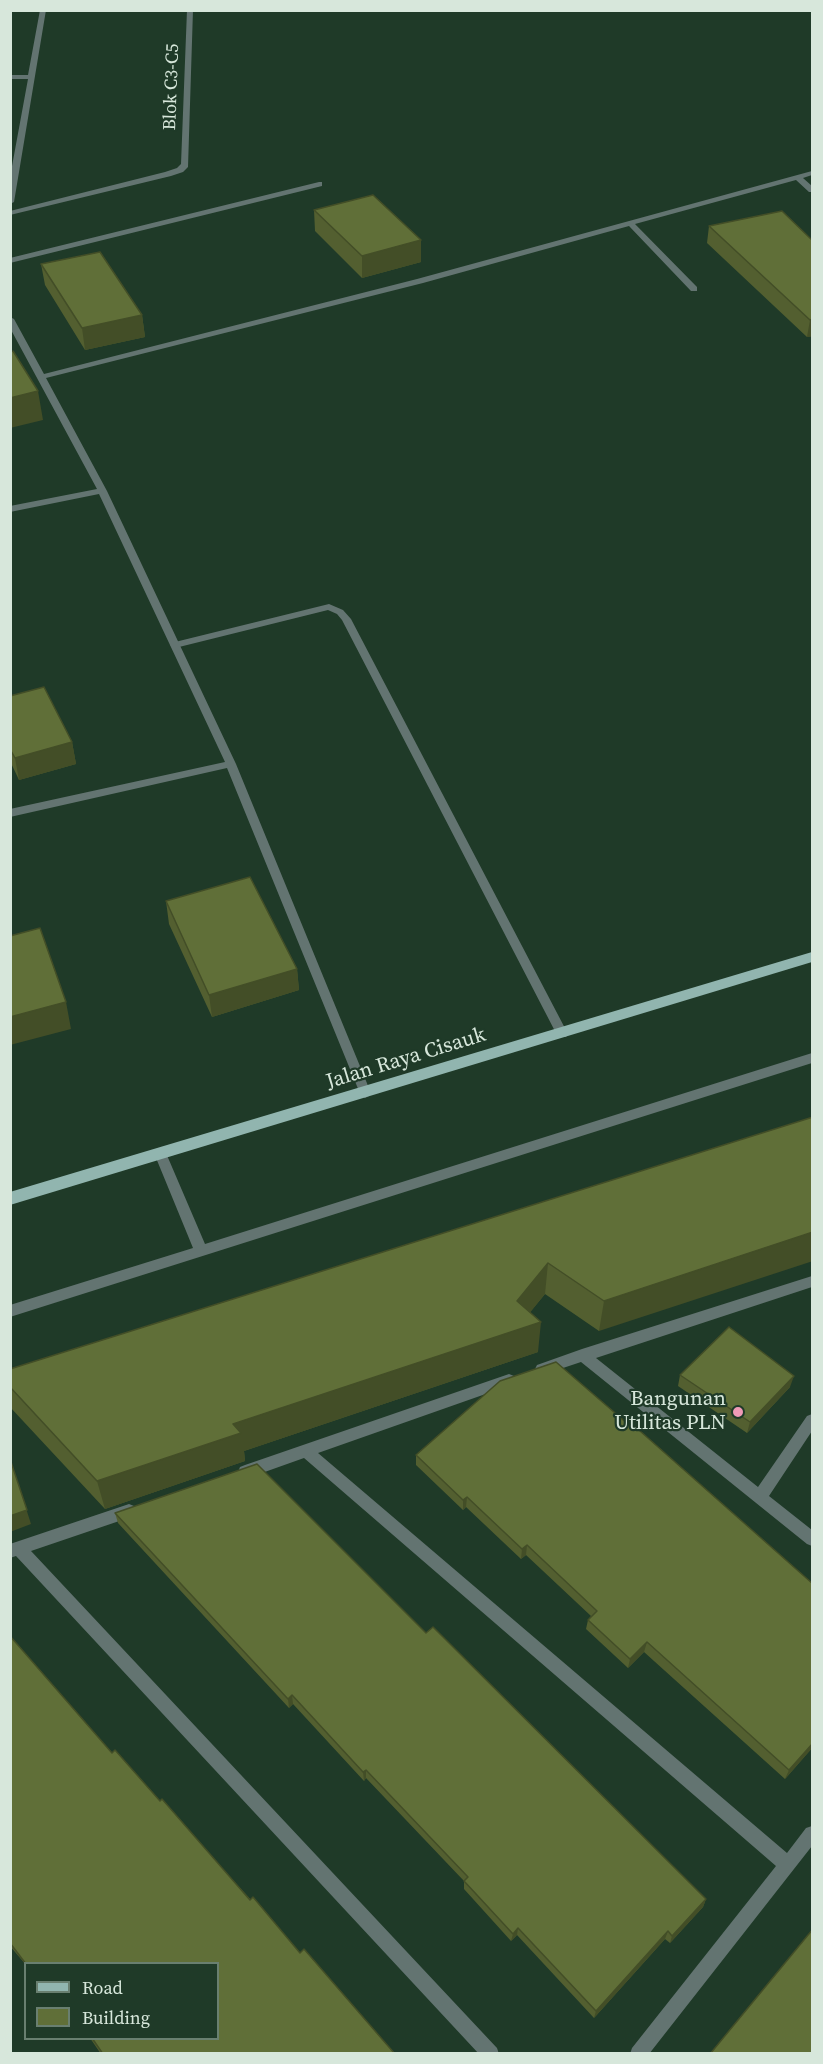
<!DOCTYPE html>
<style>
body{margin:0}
#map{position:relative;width:823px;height:2064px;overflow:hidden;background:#1f3a28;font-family:"Source Serif 4",serif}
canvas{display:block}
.frame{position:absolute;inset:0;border:12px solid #d7e7db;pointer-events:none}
.legend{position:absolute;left:24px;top:1962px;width:195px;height:78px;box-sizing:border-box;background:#1f3a28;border:2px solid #697f70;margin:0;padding:8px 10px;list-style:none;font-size:18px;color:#d7e7db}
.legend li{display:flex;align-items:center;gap:12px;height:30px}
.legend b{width:30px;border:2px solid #697f70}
</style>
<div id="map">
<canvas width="823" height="2064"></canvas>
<div class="frame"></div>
<ul class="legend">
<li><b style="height:8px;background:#91b5af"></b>Road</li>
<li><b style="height:16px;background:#606f38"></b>Building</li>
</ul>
</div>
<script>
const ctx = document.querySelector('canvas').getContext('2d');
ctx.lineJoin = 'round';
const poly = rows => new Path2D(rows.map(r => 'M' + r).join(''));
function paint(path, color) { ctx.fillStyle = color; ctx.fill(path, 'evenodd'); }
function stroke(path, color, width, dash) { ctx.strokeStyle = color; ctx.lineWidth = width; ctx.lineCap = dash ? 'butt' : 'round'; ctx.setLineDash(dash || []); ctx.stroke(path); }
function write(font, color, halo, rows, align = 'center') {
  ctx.font = font + ' "Source Serif 4",serif'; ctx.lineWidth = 4.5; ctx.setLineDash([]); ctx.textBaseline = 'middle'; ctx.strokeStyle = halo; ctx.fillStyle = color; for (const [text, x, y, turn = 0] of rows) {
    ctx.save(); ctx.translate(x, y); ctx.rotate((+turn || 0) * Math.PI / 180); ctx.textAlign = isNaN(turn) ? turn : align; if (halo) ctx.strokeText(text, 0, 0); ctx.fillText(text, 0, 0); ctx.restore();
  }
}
const service = poly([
 [329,604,343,610,351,619,568,1034,566,1037,558,1037,342,620,337,614,328,610,175,648,170,645,175,642,329,604],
 [812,1053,812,1063,10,1317,10,1305,193,1248,154,1153,156,1149,160,1148,164,1149,166,1153,205,1244,812,1053]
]);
const minor = poly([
 [40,10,46,10,14,202,10,204,10,177,28,79,10,79,10,75,28,75,40,10],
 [187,10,193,10,188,167,183,172,171,176,10,215,10,211,165,172,177,168,181,164,187,10],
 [812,171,812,175,803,178,812,186,812,192,809,192,796,180,635,224,697,287,697,291,691,291,629,226,423,283,46,378,107,491,236,764,371,1093,369,1096,365,1098,361,1096,227,768,10,817,10,809,225,762,99,494,10,512,10,506,97,489,10,328,10,317,14,319,44,374,417,279,812,171],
 [319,182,322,182,322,186,10,263,10,258,319,182],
 [812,1276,812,1287,596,1358,758,1487,807,1416,812,1414,812,1431,769,1496,812,1530,812,1546,807,1544,581,1362,542,1375,537,1373,535,1369,537,1365,582,1349,812,1276],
 [509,1374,514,1376,516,1380,514,1384,318,1453,787,1853,806,1828,812,1826,812,1846,649,2054,630,2054,632,2048,776,1866,304,1458,245,1479,240,1477,238,1472,240,1467,245,1465,509,1374],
 [129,1504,134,1506,136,1511,134,1516,31,1551,497,2048,499,2054,479,2054,16,1556,10,1558,10,1544,129,1504]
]);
const primary = poly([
 [812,952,812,962,10,1205,10,1192,812,952]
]);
const wall = poly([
 [314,210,421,262,362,278,315,231],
 [709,226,813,241,813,336,807,337,707,243],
 [41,264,142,315,145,337,85,350,45,285],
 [10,696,72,742,76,764,19,780,10,761],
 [166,901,297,969,299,990,212,1017,169,924],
 [813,1117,599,1331,545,1294,530,1312,538,1352,244,1451,245,1461,105,1509,10,1407,10,1387],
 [680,1375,790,1387,747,1433,678,1386],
 [416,1455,813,1584,813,1747,785,1779,644,1652,628,1668,586,1629,588,1620,591,1616,526,1555,521,1559,466,1507,463,1510,416,1465],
 [115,1513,426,1633,706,1899,703,1907,670,1943,665,1939,594,2018,517,1935,511,1941,464,1889,464,1881,366,1778,364,1781,293,1704,289,1708,118,1523],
 [10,1636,112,1753,160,1801,300,1953,395,2054,101,2054,90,2038,218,2038,26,1964,26,1965,10,1946]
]);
const shadedWall = poly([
 [421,240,421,262,362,278,362,256],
 [142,315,145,337,85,350,82,328],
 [813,319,813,336,807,337,810,320],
 [38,391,43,420,10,428,10,398],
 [72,742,76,764,19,780,15,758],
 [297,969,299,990,212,1017,209,995],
 [66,1002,71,1029,10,1045,10,1017],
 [813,1232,813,1261,599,1331,604,1301],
 [548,1263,545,1294,516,1330,541,1322,538,1352,244,1451,245,1461,105,1509,97,1481,233,1424,517,1301],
 [794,1376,790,1387,747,1433,750,1422],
 [10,1458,31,1524,10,1532],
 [467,1497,466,1507,463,1510,463,1500],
 [527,1545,526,1555,521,1559,522,1549],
 [647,1642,644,1652,628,1668,630,1659],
 [292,1695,293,1704,289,1708,288,1699],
 [813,1743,813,1747,785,1779,789,1770],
 [366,1770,366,1778,364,1781,363,1772],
 [706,1899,703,1907,670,1943,672,1936],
 [518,1928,517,1935,511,1941,513,1934],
 [668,1931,665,1939,594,2018,596,2011]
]);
const building = poly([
 [373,195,421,240,362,256,314,210,373,195],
 [782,211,813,241,813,319,810,320,709,226,782,211],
 [100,252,142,315,82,328,41,264,100,252],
 [13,351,38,391,10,398,10,352,13,351],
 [44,687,72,742,15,758,10,749,10,696,44,687],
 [250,877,297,969,209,995,166,901,250,877],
 [40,928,66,1002,10,1017,10,936,40,928],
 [813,1117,813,1232,604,1301,548,1263,517,1301,541,1322,233,1424,241,1433,97,1481,10,1387,10,1369,813,1117],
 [729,1327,794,1376,750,1422,680,1375,729,1327],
 [556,1362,629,1425,631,1423,813,1584,813,1743,789,1770,647,1642,630,1659,588,1620,597,1611,527,1545,522,1549,467,1497,463,1500,416,1455,500,1381,556,1362],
 [10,1459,27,1510,10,1516,10,1459],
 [257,1464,426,1633,433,1627,706,1899,672,1936,668,1931,596,2011,518,1928,513,1934,464,1881,468,1877,366,1770,363,1772,292,1695,288,1699,115,1513,257,1464],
 [10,1636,112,1753,115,1750,160,1801,162,1799,250,1900,253,1897,300,1953,304,1949,395,2054,103,2054,92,2038,218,2038,218,1964,26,1964,10,1943,10,1636],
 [813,1929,813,2054,710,2054,813,1929]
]);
const markers = [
 [738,1412,6,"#f09ab6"]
];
const farStreetnames = [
 ["Blok C3-C5",172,87,-88]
];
const streetNames = [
 ["Jalan Raya Cisauk",406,1059,-17]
];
const poiNames = [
 ["Bangunan",726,1400],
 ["Utilitas PLN",726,1424]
];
paint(service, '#637471');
paint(minor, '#637471');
paint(primary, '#91b5af');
paint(wall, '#535f30');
paint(shadedWall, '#434e27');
paint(building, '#606f38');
stroke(building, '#434e27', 1.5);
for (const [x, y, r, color] of markers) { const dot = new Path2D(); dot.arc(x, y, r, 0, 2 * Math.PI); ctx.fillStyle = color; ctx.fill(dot); stroke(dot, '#1f3a28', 2); }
write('18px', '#d7e7db', '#1f3a28', farStreetnames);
write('21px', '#d7e7db', '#1f3a28', streetNames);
write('21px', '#d7e7db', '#1f3a28', poiNames, 'right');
</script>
